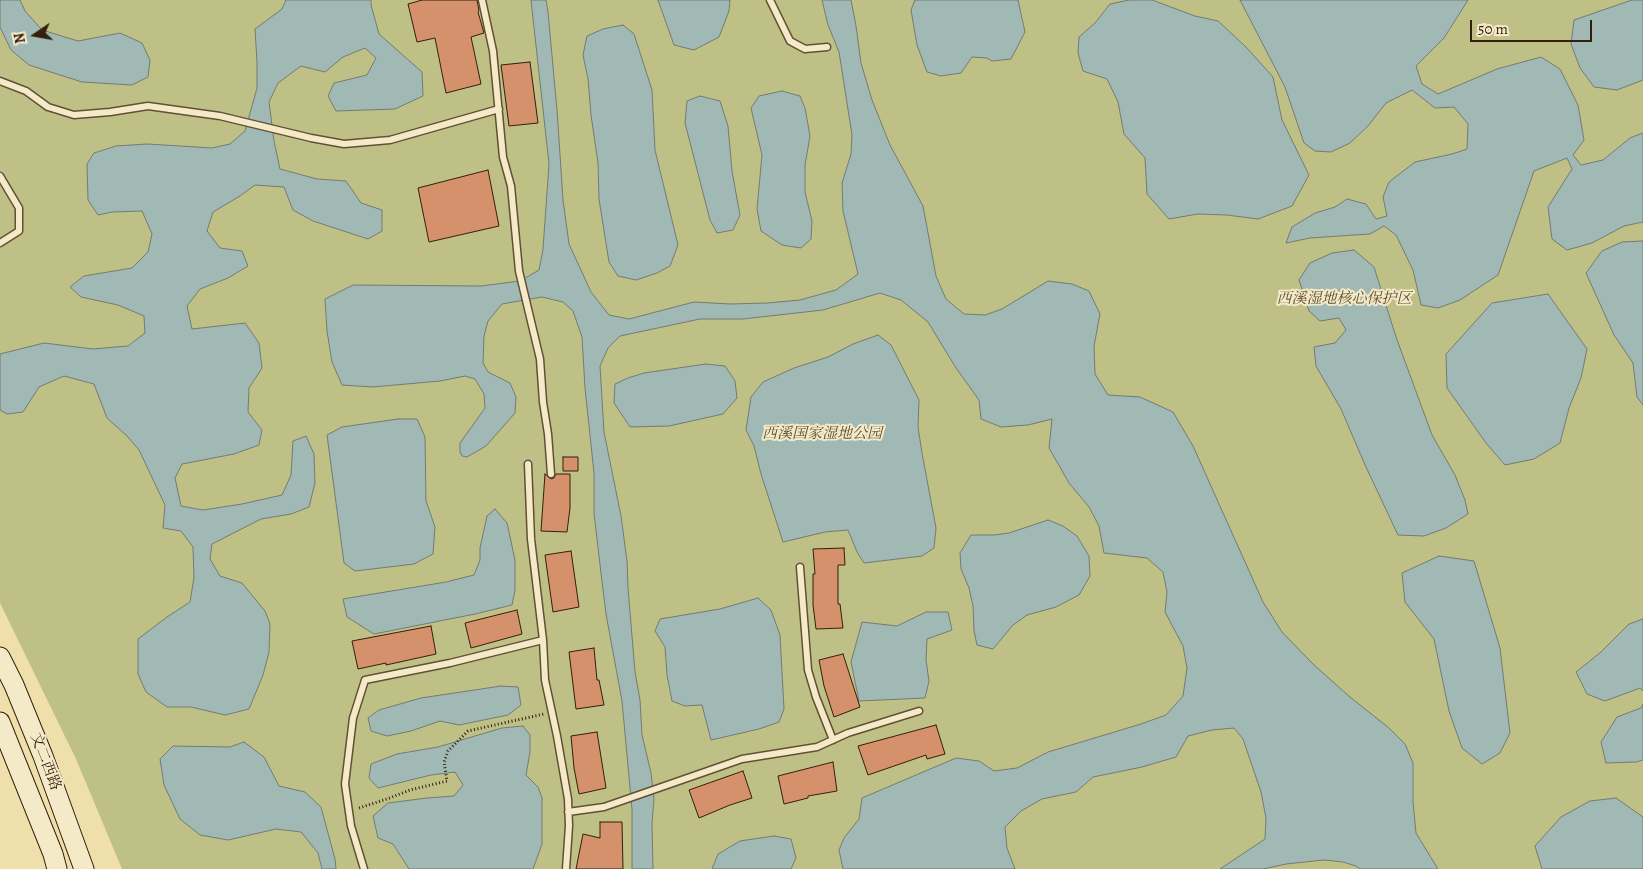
<!DOCTYPE html>
<meta charset="utf-8">
<style>
body{margin:0}
#map{position:relative;width:1643px;height:869px;overflow:hidden;background:#efdfab;font-family:Alegreya,serif}
canvas{display:block}
.north{position:absolute;left:10px;top:10px;width:50px;height:50px;-webkit-text-stroke:4px #f5eac8;paint-order:stroke;rotate:258deg;font-size:14px;font-weight:700;line-height:20px;text-align:center;color:#341f0e}
.north::after{content:'';display:block;margin:auto;width:18px;height:22px;background:#341f0e;clip-path:polygon(50% 0,100% 100%,50% 72%,0 100%)}
.scale{position:absolute;left:1470px;top:20px;width:122px;height:22px;box-sizing:border-box;border:2px solid #341f0e;border-top:0;padding-left:6px;font-size:15px;line-height:18px;white-space:nowrap;color:#341f0e;-webkit-text-stroke:4px #f5eac8;paint-order:stroke}
</style>
<div id="map">
<canvas width="1643" height="869"></canvas>
<div class="north">N</div>
<div class="scale">50 m</div>
</div>
<script>
const ctx = document.querySelector('canvas').getContext('2d');
ctx.lineJoin = 'round';
function paint(path, color) { ctx.fillStyle = color; ctx.fill(path, 'evenodd'); }
const poly = rows => new Path2D(rows.map(r => 'M' + r).join(''));
function stroke(path, color, width, dash) { ctx.strokeStyle = color; ctx.lineWidth = width; ctx.lineCap = dash ? 'butt' : 'round'; ctx.setLineDash(dash || []); ctx.stroke(path); }
function write(font, color, halo, rows, align = 'center') {
  ctx.font = font + ' Alegreya,"Noto Serif SC",serif'; ctx.lineWidth = 4; ctx.setLineDash([]); ctx.textBaseline = 'middle'; ctx.strokeStyle = halo; ctx.fillStyle = color; for (const [text, x, y, turn = 0] of rows) {
    ctx.save(); ctx.translate(x, y); ctx.rotate((+turn || 0) * Math.PI / 180); ctx.textAlign = isNaN(turn) ? turn : align; if (halo) ctx.strokeText(text, 0, 0); ctx.fillText(text, 0, 0); ctx.restore();
  }
}
const green = poly([
 [0,0,1643,0,1643,869,122,869,76,759,0,603]
]);
const water = poly([
 [0,0,20,0,25,11,42,30,78,41,120,33,142,43,150,60,148,77,132,85,82,82,29,65,11,50,0,27,0,0],
 [286,0,371,0,371,5,379,34,422,72,423,96,395,109,336,111,328,96,334,83,367,75,376,58,365,48,343,57,325,72,301,66,278,83,269,102,274,141,280,169,317,179,346,181,361,203,382,210,382,231,368,239,313,221,293,210,284,187,255,185,240,196,213,212,207,231,220,248,242,251,248,266,228,278,200,289,187,306,192,329,245,323,259,343,262,368,249,388,248,412,262,430,259,445,234,454,182,464,175,478,181,506,203,510,242,504,282,495,291,475,293,441,306,436,314,454,315,483,309,507,291,514,261,519,212,544,210,559,220,576,242,583,265,611,270,624,269,652,263,675,249,709,225,715,191,707,167,707,146,692,138,674,138,639,167,617,190,602,194,577,193,547,181,531,163,528,165,505,139,450,127,436,107,418,94,384,64,376,39,387,23,412,7,414,0,410,0,354,44,343,93,349,128,346,145,333,144,316,118,305,81,297,70,287,84,276,132,268,148,252,152,234,142,211,112,212,98,215,88,200,87,164,94,153,116,146,147,144,212,148,230,144,245,131,257,88,257,62,255,29,282,9,286,0],
 [531,0,546,0,548,12,557,110,563,200,569,244,591,292,609,315,629,319,694,302,730,304,767,303,800,300,836,290,858,274,843,211,842,183,851,154,852,135,839,52,828,25,822,0,851,0,856,26,861,63,872,100,890,145,923,206,936,276,946,299,964,314,985,315,1002,309,1048,281,1072,284,1089,291,1100,314,1094,346,1095,374,1108,395,1140,397,1173,412,1193,446,1263,602,1282,632,1313,664,1350,697,1389,728,1405,744,1413,763,1413,802,1416,833,1438,869,1360,869,1356,866,1343,862,1324,860,1286,864,1263,869,1220,869,1265,839,1266,818,1261,792,1243,739,1234,728,1212,730,1188,736,1176,757,1142,767,1093,777,1076,792,1042,799,1021,811,1005,827,1007,848,1015,869,843,869,839,850,844,838,859,819,862,798,956,758,979,761,994,771,1017,768,1048,752,1141,724,1166,715,1183,696,1187,668,1183,646,1165,612,1167,592,1163,572,1147,558,1104,553,1099,526,1089,507,1069,483,1049,448,1052,419,1028,425,1001,427,981,419,979,400,956,368,928,322,901,300,880,293,823,310,743,319,700,319,620,336,608,348,600,366,604,432,621,516,627,561,628,588,635,672,640,700,642,735,651,773,654,799,652,823,653,869,632,869,632,809,622,701,606,614,601,573,594,513,594,473,585,388,582,337,573,311,563,302,542,297,502,304,488,321,484,336,483,363,488,372,510,383,516,397,515,413,486,446,467,457,462,456,460,452,460,443,485,408,484,394,475,379,465,376,440,381,373,387,342,385,332,362,327,331,325,299,353,285,481,286,520,281,539,270,543,249,549,164,531,0],
 [658,0,730,0,729,11,719,37,694,50,674,45,658,0],
 [915,0,1018,0,1025,32,1011,59,992,61,987,58,972,57,961,73,941,76,927,72,917,45,911,10,915,0],
 [1129,0,1152,0,1195,16,1218,21,1246,47,1273,77,1282,120,1309,175,1292,206,1258,219,1227,215,1198,214,1169,219,1147,194,1145,158,1124,134,1118,102,1107,79,1083,71,1078,53,1079,37,1095,23,1110,4,1129,0],
 [1240,0,1468,0,1444,38,1416,66,1422,84,1438,94,1497,69,1541,57,1560,69,1578,105,1584,140,1573,155,1581,165,1603,160,1630,138,1643,133,1643,222,1624,226,1592,243,1567,250,1552,239,1548,207,1572,169,1567,158,1534,171,1498,275,1460,300,1438,308,1421,305,1413,270,1396,235,1384,226,1370,234,1310,238,1286,243,1292,227,1315,213,1335,207,1347,199,1366,204,1376,219,1387,216,1383,197,1389,182,1415,162,1452,154,1467,149,1468,124,1454,107,1435,108,1412,90,1386,103,1368,126,1350,143,1331,152,1315,151,1304,143,1285,87,1240,0],
 [1632,0,1643,0,1643,80,1617,90,1594,87,1580,68,1571,44,1574,20,1632,0],
 [623,25,634,34,652,90,655,150,678,245,670,266,657,273,636,280,618,276,609,262,599,199,598,163,591,115,588,79,583,55,587,36,603,29,623,25],
 [782,91,800,96,805,108,810,136,805,165,805,192,812,221,811,239,801,248,782,245,761,231,757,209,762,155,751,108,759,96,782,91],
 [700,96,720,101,728,126,732,171,740,215,733,230,717,233,710,220,685,123,687,101,700,96],
 [1643,241,1643,405,1637,397,1633,363,1614,335,1586,273,1602,251,1622,242,1643,241],
 [1354,250,1374,267,1396,337,1432,435,1455,475,1465,500,1468,514,1446,528,1424,536,1398,535,1366,467,1341,409,1316,366,1314,347,1335,343,1346,330,1339,318,1320,321,1309,311,1299,280,1310,263,1332,253,1354,250],
 [1548,294,1587,349,1581,378,1569,408,1560,443,1534,459,1505,465,1486,443,1447,388,1446,354,1492,303,1548,294],
 [878,335,891,345,919,400,918,427,922,453,936,528,934,548,922,556,864,563,857,552,848,530,825,532,783,542,761,474,754,446,746,430,751,397,763,382,794,368,828,357,853,344,878,335],
 [706,364,725,366,735,381,737,398,723,414,669,426,630,427,614,403,615,384,628,378,644,373,706,364],
 [398,419,417,419,425,437,426,501,435,527,433,554,414,564,355,571,344,563,327,435,342,427,398,419],
 [495,509,507,523,515,560,515,590,512,605,475,614,374,634,347,617,343,599,446,582,474,575,480,560,480,548,487,516,495,509],
 [1048,520,1063,526,1077,536,1089,556,1090,576,1079,595,1056,607,1027,615,1013,625,993,649,977,645,974,631,973,606,969,588,961,569,960,553,971,535,994,535,1009,533,1048,520],
 [1439,556,1474,561,1500,648,1510,733,1500,753,1482,764,1462,748,1449,711,1434,639,1405,602,1402,573,1439,556],
 [758,598,771,610,780,635,784,709,779,722,759,729,711,740,702,705,685,706,672,701,667,675,665,647,655,631,660,619,720,609,758,598],
 [926,612,948,612,952,630,927,639,926,660,929,681,925,698,859,701,851,662,862,622,897,626,926,612],
 [1643,619,1643,691,1640,688,1605,701,1587,694,1576,672,1601,652,1629,624,1643,619],
 [501,686,518,687,521,705,508,715,459,725,440,721,411,731,387,736,371,731,368,718,379,710,421,698,501,686],
 [1643,704,1643,760,1636,762,1606,763,1601,742,1617,717,1641,708,1643,704],
 [523,726,530,735,530,752,526,775,538,787,542,798,542,844,533,869,409,869,393,844,378,838,373,816,388,803,427,798,454,796,463,785,455,772,431,775,378,788,369,778,371,764,397,754,438,747,502,728,523,726],
 [244,742,264,757,279,786,305,792,321,807,335,859,336,869,322,869,318,853,301,832,276,829,228,840,200,835,180,819,164,785,160,759,173,746,230,747,244,742],
 [1616,798,1643,817,1643,869,1542,869,1535,846,1561,817,1590,801,1616,798],
 [774,836,791,839,796,858,791,869,712,869,718,854,740,841,774,836]
]);
const building = poly([
 [422,0,477,0,479,11,478,12,484,33,471,37,481,84,446,93,435,38,417,42,408,4,422,0],
 [530,62,538,123,509,126,501,65,530,62],
 [488,170,499,226,429,242,418,188,488,170],
 [563,457,578,457,578,471,563,471,563,457],
 [545,474,551,479,554,478,556,474,570,474,570,508,567,532,541,531,545,474],
 [844,548,845,565,838,565,838,604,840,604,843,628,816,629,813,605,813,574,815,574,813,549,844,548],
 [571,551,579,607,553,612,545,555,571,551],
 [517,610,522,634,471,648,465,623,517,610],
 [431,626,436,654,386,665,386,663,358,669,352,641,431,626],
 [594,648,597,680,599,680,604,705,576,709,569,652,594,648],
 [843,654,860,707,834,717,824,686,819,660,843,654],
 [936,725,945,754,927,759,926,755,868,775,858,746,936,725],
 [597,732,606,788,579,794,574,768,571,736,597,732],
 [833,762,837,791,808,796,808,798,784,804,778,776,833,762],
 [743,771,752,798,730,805,699,818,689,790,743,771],
 [600,822,622,822,623,869,576,869,583,834,600,838,600,822]
]);
const path = poly([
 [359,808,387,799,410,790,447,781,444,762,448,751,468,731,544,714]
]);
const lane = poly([
 [482,0,493,51,503,157,511,186,519,271,540,359,543,402,548,434,551,474],
 [770,0,790,41,805,49,827,47],
 [0,81,26,91,48,107,74,115,110,112,148,106,220,116,311,138,344,144,390,140,499,109],
 [0,176,19,208,19,231,0,243],
 [528,464,531,539,543,640,545,680,557,736,568,799,569,826,566,869],
 [800,567,808,670,816,697,833,740],
 [568,812,604,807,742,759,817,747,848,733,919,711],
 [364,869,351,826,345,784,353,718,365,680,450,663,543,640]
]);
const secondary = poly([
 [0,657,14,685,43,756,84,869],
 [0,722,53,854,57,869]
]);
const parkNames = [
 ["西溪湿地核心保护区",1344,299],
 ["西溪国家湿地公园",822,434]
];
const streetNames = [
 ["文二西路",45,762,69]
];
paint(green, '#bec086');
paint(water, '#a0b9b5');
stroke(water, '#757b72', 1);
paint(building, '#d4916b');
stroke(building, '#341f0e', 1);
stroke(lane, '#634f35', 9);
stroke(secondary, '#341f0e', 21);
stroke(path, '#341f0e', 3, [1, 2.5]);
stroke(lane, '#f5eac8', 6);
stroke(secondary, '#f5eac8', 19);
write('italic 15px', '#5d4f32', '#f5eac8', parkNames);
write('15px', '#341f0e', '#f5eac8', streetNames);
</script>
